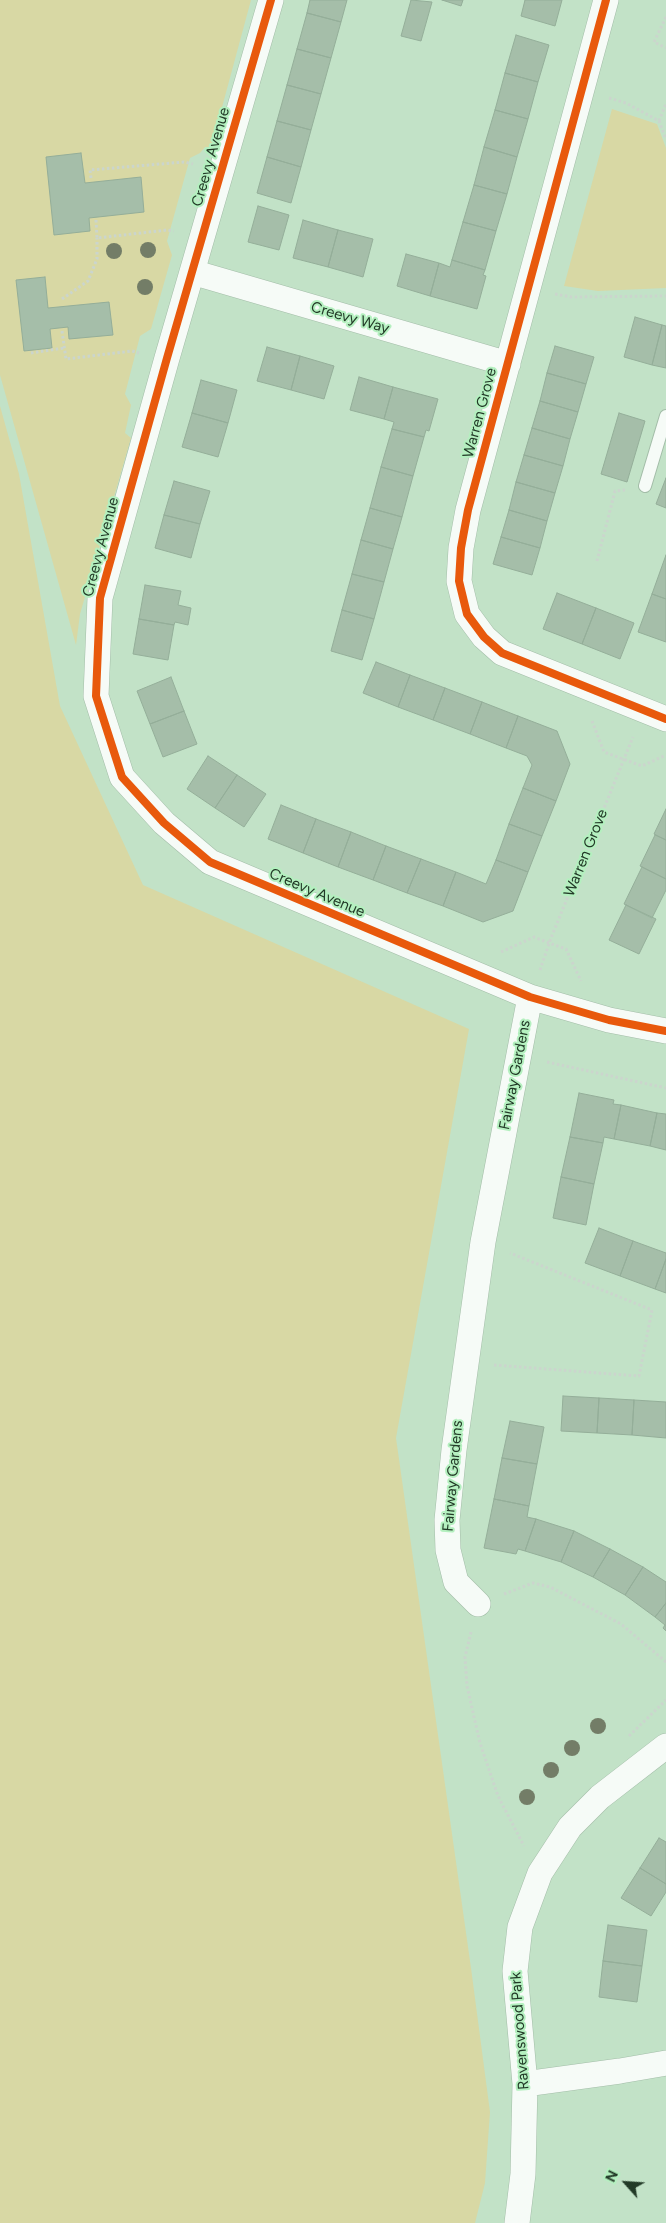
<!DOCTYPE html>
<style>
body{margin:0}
#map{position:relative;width:666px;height:2223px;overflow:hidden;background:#c2e2c7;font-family:Figtree,sans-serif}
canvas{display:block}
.north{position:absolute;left:601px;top:2158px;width:50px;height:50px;-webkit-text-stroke:4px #b4f0bf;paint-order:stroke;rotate:296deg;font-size:14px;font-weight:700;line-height:20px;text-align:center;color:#223a27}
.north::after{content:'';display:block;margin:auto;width:18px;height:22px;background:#223a27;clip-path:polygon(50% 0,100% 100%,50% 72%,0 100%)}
</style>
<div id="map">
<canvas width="666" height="2223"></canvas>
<div class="north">N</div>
</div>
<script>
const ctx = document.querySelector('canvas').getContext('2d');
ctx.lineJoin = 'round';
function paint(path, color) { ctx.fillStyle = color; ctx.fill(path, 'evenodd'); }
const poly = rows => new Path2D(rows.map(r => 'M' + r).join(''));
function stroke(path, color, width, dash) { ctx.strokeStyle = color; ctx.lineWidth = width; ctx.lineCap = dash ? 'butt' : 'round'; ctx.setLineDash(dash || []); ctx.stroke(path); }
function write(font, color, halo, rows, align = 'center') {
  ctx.font = font + ' Figtree,sans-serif'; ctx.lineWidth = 4; ctx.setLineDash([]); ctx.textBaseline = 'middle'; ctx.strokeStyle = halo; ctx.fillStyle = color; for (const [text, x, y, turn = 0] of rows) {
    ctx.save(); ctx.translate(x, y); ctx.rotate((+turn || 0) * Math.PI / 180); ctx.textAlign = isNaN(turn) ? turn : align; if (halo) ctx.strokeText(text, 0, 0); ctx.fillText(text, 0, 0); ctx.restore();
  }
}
const green = poly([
 [0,0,251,0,211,148,205,147,200,153,190,158,167,241,172,255,151,329,140,336,125,394,131,405,125,433,131,438,80,614,76,645,0,375],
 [612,109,657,124,666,148,666,288,598,291,564,286],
 [0,406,19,474,60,706,143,885,469,1029,396,1438,471,1968,490,2112,485,2183,475,2223,0,2223]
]);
const building = poly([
 [310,0,347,0,341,22,307,13,310,0],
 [411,0,432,2,421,41,401,36,411,0],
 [442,0,463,0,461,6,442,0],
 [525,0,562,0,555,26,521,16,525,0],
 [307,13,341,22,331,58,297,49,307,13],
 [516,35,549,45,538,82,505,73,516,35],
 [297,49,331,58,321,94,287,85,297,49],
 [505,73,538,82,528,119,495,110,505,73],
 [287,85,321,94,311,130,277,121,287,85],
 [495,110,528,119,517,157,484,147,495,110],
 [277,121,311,130,301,167,267,157,277,121],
 [484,147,517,157,507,194,474,185,484,147],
 [81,153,85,183,141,177,144,212,89,218,90,231,54,235,46,157,81,153],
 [267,157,301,167,291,203,257,193,267,157],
 [474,185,507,194,496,231,463,222,474,185],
 [258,206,289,215,279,250,248,242,258,206],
 [303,220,338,230,328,267,293,258,303,220],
 [463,222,496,231,485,270,452,260,463,222],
 [338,230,373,239,363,277,328,267,338,230],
 [406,254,439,263,430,296,397,286,406,254],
 [452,260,485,270,483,275,486,276,477,309,430,296,439,263,450,267,452,260],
 [45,277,48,308,109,302,113,335,69,339,68,327,50,329,52,348,24,351,16,280,45,277],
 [635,317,662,325,652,365,624,357,635,317],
 [662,325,666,326,666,368,652,365,662,325],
 [555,346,594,357,586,384,547,373,555,346],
 [267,347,300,356,291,390,257,381,267,347],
 [300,356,334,366,324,399,291,390,300,356],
 [547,373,586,384,578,412,540,401,547,373],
 [359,377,393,387,384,419,350,410,359,377],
 [201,380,237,390,228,423,192,413,201,380],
 [393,387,438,399,429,431,426,430,424,437,392,429,394,422,384,419,393,387],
 [540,401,578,412,570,439,532,428,540,401],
 [192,413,228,423,218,457,182,447,192,413],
 [619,413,645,421,627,482,601,474,619,413],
 [532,428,570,439,563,466,524,455,532,428],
 [392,429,424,437,413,476,381,467,392,429],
 [524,455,563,466,555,493,516,482,524,455],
 [381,467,413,476,402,517,370,508,381,467],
 [666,478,666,508,656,504,666,478],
 [174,481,210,491,200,524,164,515,174,481],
 [516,482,555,493,547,521,509,510,516,482],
 [370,508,402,517,393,549,361,540,370,508],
 [509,510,547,521,540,548,501,537,509,510],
 [164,515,200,524,191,558,155,548,164,515],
 [501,537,540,548,532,575,493,564,501,537],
 [361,540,393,549,384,582,352,574,361,540],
 [666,555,666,599,652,594,666,555],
 [352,574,384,582,374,619,342,610,352,574],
 [145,585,181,591,178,605,191,608,188,625,175,622,174,625,139,619,145,585],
 [557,593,596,608,582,644,543,629,557,593],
 [652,594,666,599,666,642,638,632,652,594],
 [596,608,634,623,620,659,582,644,596,608],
 [342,610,374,619,362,660,331,651,342,610],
 [139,619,174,625,168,660,133,654,139,619],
 [376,662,410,675,398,707,363,693,376,662],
 [410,675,445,688,433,720,398,707,410,675],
 [171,677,184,711,150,724,137,691,171,677],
 [445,688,482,702,470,734,433,720,445,688],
 [482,702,518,716,506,748,470,734,482,702],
 [184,711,197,744,163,757,150,724,184,711],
 [518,716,557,731,570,764,556,801,523,788,532,765,527,756,506,748,518,716],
 [208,756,237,775,215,808,187,789,208,756],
 [237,775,266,794,244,827,215,808,237,775],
 [523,788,556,801,542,836,509,824,523,788],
 [281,805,316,819,303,853,268,839,281,805],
 [666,809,666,840,654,834,666,809],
 [316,819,351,832,338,867,303,853,316,819],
 [509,824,542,836,528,872,496,860,509,824],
 [351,832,386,846,373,880,338,867,351,832],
 [655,835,666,840,666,879,640,866,655,835],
 [386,846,421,859,407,893,373,880,386,846],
 [421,859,456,872,443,906,407,893,421,859],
 [496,860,528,872,513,911,483,922,443,906,456,872,486,884,496,860],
 [642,867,666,879,666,890,652,918,624,904,642,867],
 [626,905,656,919,639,954,609,940,626,905],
 [579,1093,614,1100,613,1104,621,1105,614,1139,604,1137,603,1143,570,1137,579,1093],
 [621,1105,657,1113,650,1146,614,1139,621,1105],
 [657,1113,666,1114,666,1150,650,1146,657,1113],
 [570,1137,603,1143,594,1184,561,1177,570,1137],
 [561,1177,594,1184,586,1225,553,1218,561,1177],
 [599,1228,633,1241,620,1276,585,1263,599,1228],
 [633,1241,666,1253,666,1259,655,1289,620,1276,633,1241],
 [666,1259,666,1293,655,1289,666,1259],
 [563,1396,599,1398,597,1433,561,1431,563,1396],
 [599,1398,634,1400,632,1435,597,1433,599,1398],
 [634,1400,666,1402,666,1438,632,1435,634,1400],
 [510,1421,544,1427,537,1464,502,1458,510,1421],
 [502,1458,537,1464,529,1506,494,1499,502,1458],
 [494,1499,529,1506,527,1517,536,1519,525,1551,518,1549,516,1554,484,1548,494,1499],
 [536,1519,574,1531,561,1562,525,1551,536,1519],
 [574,1531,610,1549,593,1577,561,1562,574,1531],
 [610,1549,643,1567,625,1595,593,1577,610,1549],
 [643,1567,666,1582,666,1603,655,1617,625,1595,643,1567],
 [666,1603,666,1631,663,1628,665,1625,655,1617,666,1603],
 [659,1838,666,1842,666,1884,640,1868,659,1838],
 [640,1868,666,1884,666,1892,651,1916,621,1898,640,1868],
 [608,1925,647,1930,642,1966,603,1961,608,1925],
 [603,1961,642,1966,637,2002,599,1997,603,1961]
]);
const path = poly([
 [666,17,654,42,666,48],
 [609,98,626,103,659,121,666,139],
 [659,121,666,104],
 [91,178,90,170,184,162,193,164],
 [96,220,97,238,167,230,174,231],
 [555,294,571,297,666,296],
 [62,299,88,281,97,259,97,238],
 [62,331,66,359,132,351,139,353],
 [31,353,64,348],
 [597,561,615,491,625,490],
 [592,721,604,752,642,766,666,755],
 [501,952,534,937,549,943,566,949,581,981],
 [540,970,551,938,633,737],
 [547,1062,666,1088],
 [494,1365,639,1376,652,1310,510,1253],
 [504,1594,533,1583,550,1587,621,1624,666,1662],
 [471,1632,465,1657,467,1686,480,1743,498,1796,524,1846],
 [629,1736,666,1700]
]);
const service = poly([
 [645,486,666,416]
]);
const minor = poly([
 [271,0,167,358,100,598,96,696,122,777,164,823,210,862,530,997,609,1020,666,1031],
 [606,0,468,510,461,548,459,581,467,614,484,637,502,653,666,719],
 [192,272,508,364],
 [478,1604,456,1582,448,1550,447,1520,454,1450,483,1242,530,997],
 [525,2084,620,2071,666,2063],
 [517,2223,523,2174,525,2084,515,1971,520,1927,540,1873,570,1827,600,1797,666,1746]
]);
const cycleway = poly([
 [271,0,167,358,100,598,96,696,122,777,164,823,210,862,530,997,609,1020,666,1031],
 [606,0,468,510,461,548,459,581,467,614,484,637,502,653,666,719]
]);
const trees = [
 [148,250],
 [114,251],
 [145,287],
 [598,1726],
 [572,1748],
 [551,1770],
 [527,1797]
];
const streetNames = [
 ["Creevy Avenue",211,157,-74],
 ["Creevy Way",350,318,16],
 ["Warren Grove",480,413,-75],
 ["Creevy Avenue",101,547,-75],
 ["Warren Grove",586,853,-68],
 ["Creevy Avenue",317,893,23],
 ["Fairway Gardens",515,1075,-79],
 ["Fairway Gardens",453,1476,-85],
 ["Ravenswood Park",520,2031,-94]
];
paint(green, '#d8d8a4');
paint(building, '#a5bea9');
stroke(building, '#94ae99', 1);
stroke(service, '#a3bda8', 14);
stroke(minor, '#a3bda8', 26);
stroke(path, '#cbd5cd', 3, [2.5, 2.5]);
stroke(service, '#f6fbf7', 12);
stroke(minor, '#f6fbf7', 25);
stroke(cycleway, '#e8590c', 8);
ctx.fillStyle = '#737d67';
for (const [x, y] of trees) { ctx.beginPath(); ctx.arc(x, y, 8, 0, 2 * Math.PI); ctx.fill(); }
write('15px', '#223a27', '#b4f0bf', streetNames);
</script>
